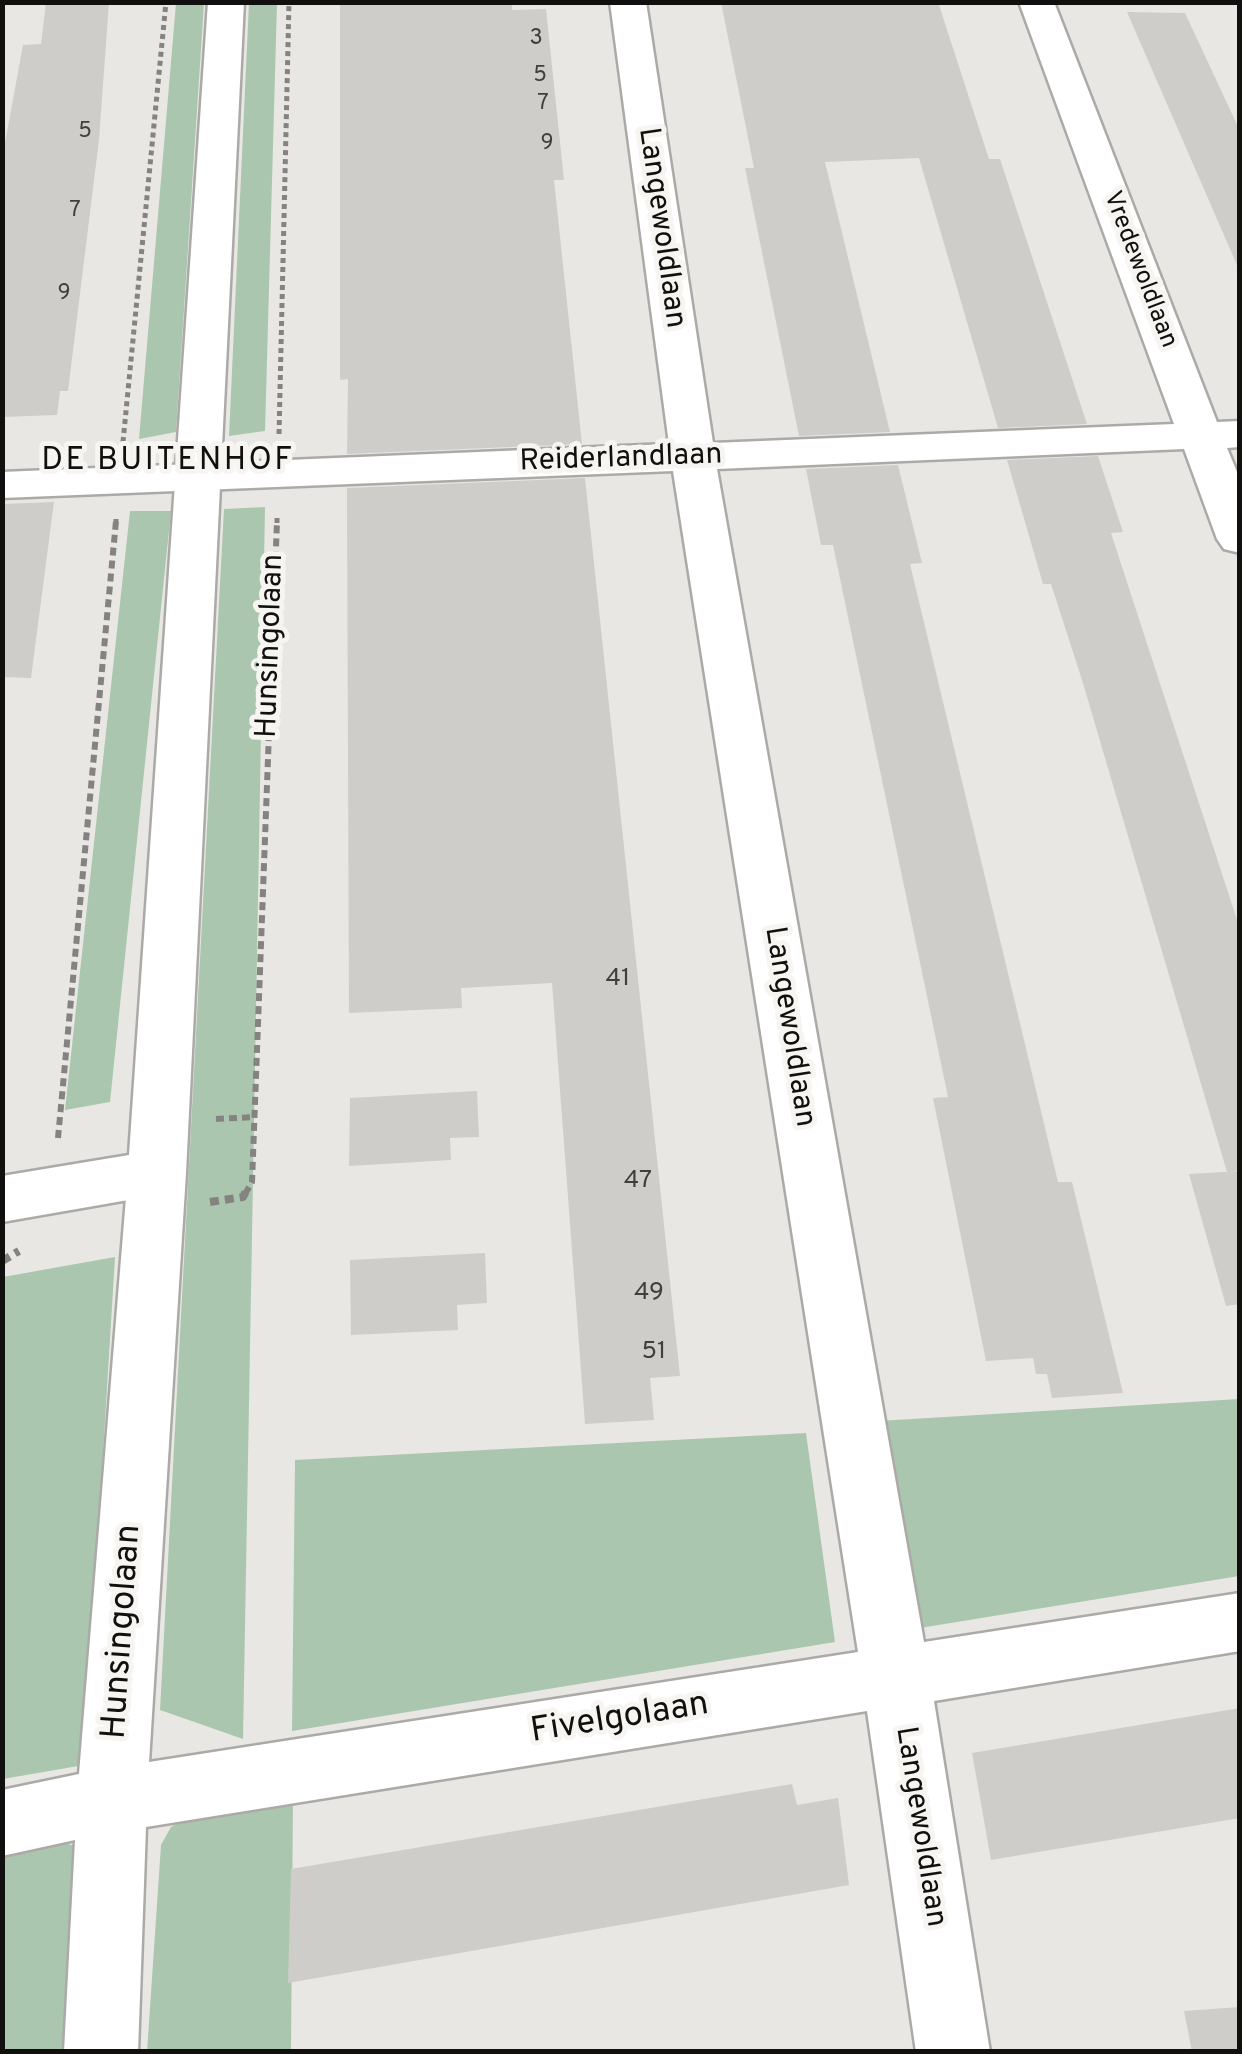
<!DOCTYPE html>
<style>
body{margin:0}
#map{position:relative;width:1242px;height:2054px;overflow:hidden;background:#e9e7e4;font-family:Overpass,sans-serif}
canvas{display:block}
.frame{position:absolute;inset:0;border:5px solid #11100f;pointer-events:none}
</style>
<div id="map">
<canvas width="1242" height="2054"></canvas>
<div class="frame"></div>
</div>
<script>
const ctx = document.querySelector('canvas').getContext('2d');
ctx.lineJoin = 'round';
function paint(path, color) { ctx.fillStyle = color; ctx.fill(path, 'evenodd'); }
const poly = rows => new Path2D(rows.map(r => 'M' + r).join(''));
function stroke(path, color, width, dash) { ctx.strokeStyle = color; ctx.lineWidth = width; ctx.lineCap = dash ? 'butt' : 'round'; ctx.setLineDash(dash || []); ctx.stroke(path); }
function write(font, color, halo, rows, align = 'center') {
  ctx.font = font + ' Overpass,sans-serif'; ctx.lineWidth = 10; ctx.setLineDash([]); ctx.textBaseline = 'middle'; ctx.strokeStyle = halo; ctx.fillStyle = color; for (const [text, x, y, turn = 0] of rows) {
    ctx.save(); ctx.translate(x, y); ctx.rotate((+turn || 0) * Math.PI / 180); ctx.textAlign = isNaN(turn) ? turn : align; if (halo) ctx.strokeText(text, 0, 0); ctx.fillText(text, 0, 0); ctx.restore();
  }
}
const green = poly([
 [176,3,204,3,176,432,139,439],
 [249,3,277,3,265,431,229,436],
 [265,507,243,1739,160,1710,224,509],
 [130,511,171,511,110,1102,65,1110],
 [115,1257,84,1765,3,1779,3,1277],
 [1239,1399,1239,1576,914,1629,879,1421],
 [806,1433,835,1642,292,1731,295,1460],
 [293,1797,291,2051,147,2052,161,1845,171,1827,197,1813],
 [36,1836,72,1845,85,1861,67,2051,3,2052,3,1841]
]);
const building = poly([
 [46,2,109,2,99,140,68,391,60,391,57,415,2,417,2,159,23,45,41,44],
 [512,2,512,10,546,9,564,180,554,180,582,444,347,454,348,379,340,380,340,4],
 [721,2,938,2,989,159,1000,159,1087,424,998,428,919,158,825,162,890,432,799,436,745,168,754,168],
 [1127,12,1185,13,1240,131,1240,272],
 [1098,456,1123,532,1111,533,1240,929,1240,1170,1227,1172,1082,680,1051,584,1043,584,1007,460],
 [898,465,922,563,910,564,1058,1182,1072,1182,1123,1393,1052,1398,1047,1374,1036,1374,1033,1358,986,1361,933,1098,948,1097,833,545,821,545,806,469],
 [585,478,680,1376,650,1378,654,1420,585,1424,552,983,461,988,462,1008,349,1013,347,506,347,488],
 [54,502,31,678,2,677,2,504],
 [477,1091,479,1137,450,1138,451,1160,349,1166,350,1098],
 [1240,1171,1240,1304,1226,1306,1189,1174],
 [485,1253,487,1303,457,1305,458,1330,351,1335,350,1260],
 [1240,1708,1240,1818,991,1860,972,1753],
 [792,1784,797,1805,838,1798,849,1885,288,1983,291,1869],
 [1240,2007,1240,2052,1192,2052,1184,2011]
]);
const pathFar2 = poly([
 [279,434,289,2],
 [123,442,166,2],
 [116,523,116,519],
 [277,523,277,517]
]);
const pathFar1 = poly([
 [216,1119,255,1117],
 [58,1138,116,521],
 [245,1194,252,1182,277,521]
]);
const path = poly([
 [210,1202,243,1197,246,1191],
 [2,1261,19,1251]
]);
const street = poly([
 [610,2,646,2,713,443,1174,424,1019,2,1054,2,1217,422,1240,421,1240,447,1227,448,1240,479,1240,553,1224,549,1217,539,1184,449,717,469,924,1642,1240,1593,1240,1651,934,1701,990,2052,916,2052,867,1711,146,1827,138,2052,64,2052,75,1840,2,1856,2,1790,79,1774,128,1173,137,1157,157,1151,177,1157,186,1173,149,1762,858,1652,673,471,2,498,2,472,669,444,610,2]
]);
const secondary = poly([
 [208,2,244,2,186,1173,177,1189,157,1195,2,1222,2,1176,129,1155,208,2]
]);
const farNumbernames = [
 ["3",536,40],
 ["5",540,77],
 ["7",543,105],
 ["5",85,133],
 ["9",547,145],
 ["7",75,212],
 ["9",64,295]
];
const farStreetnames = [
 ["Vredewoldlaan",1139,270,69]
];
const numberNames = [
 ["41",618,980],
 ["47",638,1182],
 ["49",649,1294],
 ["51",654,1353]
];
const streetNames = [
 ["Langewoldlaan",660,228,82],
 ["Reiderlandlaan",621,460,-2],
 ["Hunsingolaan",272,646,-88],
 ["Langewoldlaan",788,1027,81],
 ["Langewoldlaan",919,1827,81]
];
const neighbourhoodNames = [
 ["DE BUITENHOF",168,463]
];
const nearStreetnames = [
 ["Hunsingolaan",124,1632,-86],
 ["Fivelgolaan",620,1720,-9]
];
paint(green, '#abc6ae');
paint(building, '#cfcdca');
stroke(street, '#abaaa7', 5);
stroke(secondary, '#abaaa7', 5);
stroke(pathFar2, '#848381', 5, [5, 4]);
stroke(pathFar1, '#848381', 6, [8, 5]);
stroke(path, '#848381', 8, [9, 6]);
paint(street, '#fff');
paint(secondary, '#fff');
write('22px', '#403f3e', null, farNumbernames);
write('25px', '#11100f', '#f6f5f1', farStreetnames);
write('25px', '#403f3e', null, numberNames);
write('30px', '#11100f', '#f6f5f1', streetNames);
ctx.letterSpacing = '2.5px';
write('32px', '#11100f', '#f6f5f1', neighbourhoodNames);
ctx.letterSpacing = '0px';
write('35px', '#11100f', '#f6f5f1', nearStreetnames);
</script>
